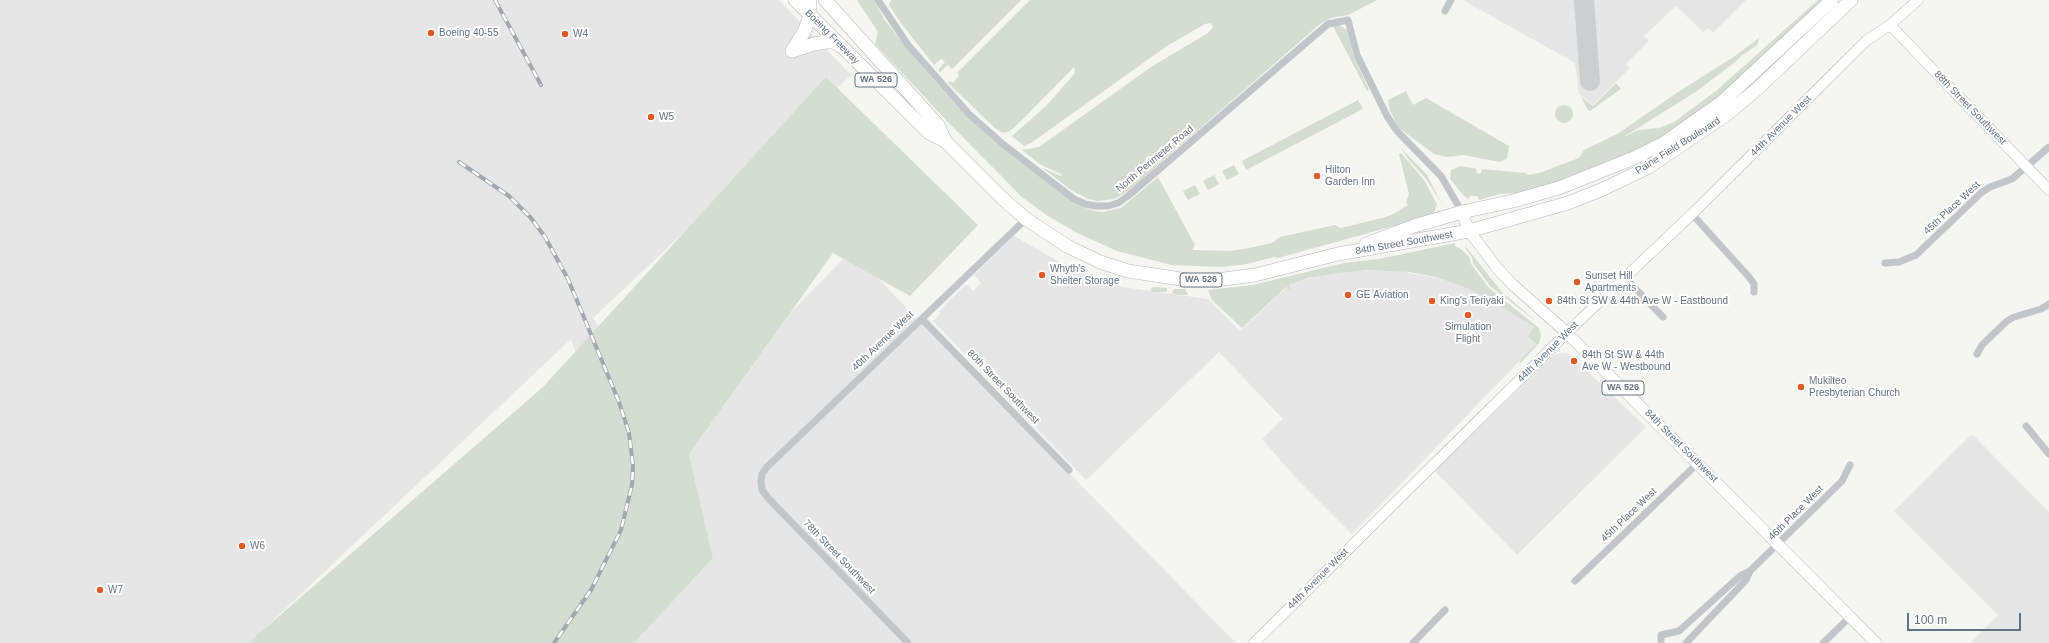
<!DOCTYPE html>
<style>
body{margin:0}
#map{position:relative;width:2049px;height:643px;overflow:hidden;background:#f5f5f1;font-family:Arial,sans-serif}
canvas{display:block}
.scale{position:absolute;left:1907px;top:613px;width:114px;height:18px;box-sizing:border-box;border:2px solid #647382;border-top:0;padding-left:5px;font-size:12px;line-height:14px;white-space:nowrap;color:#647382;-webkit-text-stroke:3px #fff;paint-order:stroke}
</style>
<div id="map">
<canvas width="2049" height="643"></canvas>
<div class="scale">100 m</div>
</div>
<script>
const ctx = document.querySelector('canvas').getContext('2d');
ctx.lineJoin = 'round';
function paint(path, color) { ctx.fillStyle = color; ctx.fill(path, 'evenodd'); }
const poly = rows => new Path2D(rows.map(r => 'M' + r).join(''));
function stroke(path, color, width, dash) { ctx.strokeStyle = color; ctx.lineWidth = width; ctx.lineCap = dash ? 'butt' : 'round'; ctx.setLineDash(dash || []); ctx.stroke(path); }
function write(font, color, halo, rows, align = 'center') {
  ctx.font = font + ' Arial,sans-serif'; ctx.lineWidth = 4; ctx.setLineDash([]); ctx.textBaseline = 'middle'; ctx.strokeStyle = halo; ctx.fillStyle = color; for (const [text, x, y, turn = 0] of rows) {
    ctx.save(); ctx.translate(x, y); ctx.rotate((+turn || 0) * Math.PI / 180); ctx.textAlign = isNaN(turn) ? turn : align; if (halo) ctx.strokeText(text, 0, 0); ctx.fillText(text, 0, 0); ctx.restore();
  }
}
const built = poly([
 [0,0,779,0,851,75,593,318,629,383,604,431,571,339,249,643,0,643],
 [1463,0,1746,0,1713,33,1709,28,1703,32,1676,6,1644,36,1649,41,1626,64,1630,68,1593,105,1579,94,1575,63],
 [1014,236,1063,264,1122,287,1208,299,1240,331,1290,284,1315,277,1351,271,1394,270,1436,278,1474,289,1507,307,1534,328,1536,344,1352,534,1295,477,1262,439,1283,419,1219,352,1086,480,933,321,941,313,939,311,966,284,973,291,981,283,974,275],
 [851,251,1236,643,634,643,713,558,689,454,791,312],
 [1568,353,1646,427,1517,555,1435,471,1555,354],
 [1972,434,2049,512,2049,643,1970,643,1998,615,1894,511]
]);
const green = poly([
 [857,0,874,0,884,19,912,55,959,108,1010,154,1080,206,1094,211,1103,212,1121,208,1158,177,1195,245,1192,250,1229,251,1249,248,1272,243,1280,237,1335,225,1341,228,1386,217,1395,213,1408,205,1406,202,1409,194,1399,154,1401,153,1424,180,1437,204,1434,212,1437,214,1278,258,1274,257,1247,264,1220,267,1172,265,1117,251,1077,233,1048,216,1022,197,946,120,875,44,878,32],
 [891,0,1021,0,952,69,948,65,941,71,941,73,938,70,945,62,941,59,934,65,900,22,889,5],
 [1030,0,1377,0,1348,15,1331,18,1320,24,1181,145,1176,146,1175,150,1132,188,1115,199,1097,201,1088,199,1071,190,1041,167,1061,176,1061,174,1041,165,1022,150,1039,147,1151,67,1208,33,1213,27,1211,23,1205,24,1167,46,1031,143,1024,146,1012,136,1046,106,1075,73,1074,67,1022,120,1010,131,1003,133,995,128,948,83,949,81,953,83,959,76,957,73],
 [1818,0,1825,0,1720,96,1664,136,1643,148,1558,182,1521,193,1500,194,1479,200,1477,196,1470,196,1469,199,1464,196,1450,179,1451,170,1461,166,1477,169,1476,172,1479,174,1481,173,1482,169,1525,173,1528,175,1539,173,1579,158,1584,150,1619,133,1678,92,1735,56,1760,37,1757,45,1741,56,1735,62,1697,91,1622,138,1638,130,1659,128,1674,122,1716,91],
 [1339,25,1347,30,1353,55,1369,90,1367,91,1333,26],
 [826,77,978,225,910,296,833,253,689,454,713,558,634,643,248,643,543,387],
 [1616,83,1621,89,1590,111,1588,110,1581,97,1593,106],
 [1406,91,1413,105,1426,98,1509,146,1507,158,1500,162,1464,155,1447,157,1434,154,1399,128,1390,111,1388,100],
 [1358,100,1363,109,1246,170,1242,161],
 '1555 114a9 9 0 1 1 18 0a9 9 0 1 1-18 0Z',
 [1401,148,1427,175,1442,204,1426,179,1408,159],
 [1234,165,1239,174,1227,180,1222,171],
 [1214,175,1219,184,1208,190,1203,181],
 [1195,185,1200,194,1188,200,1183,191],
 [1455,243,1455,246,1461,249,1470,258,1471,264,1489,288,1539,328,1541,336,1539,343,1512,372,1520,363,1520,360,1536,344,1528,336,1534,327,1488,298,1462,286,1435,277,1409,272,1368,270,1338,273,1308,278,1289,285,1291,290,1286,287,1242,328,1212,300,1208,290,1253,285,1344,263,1379,259],
 [1466,247,1502,292,1537,322,1490,286,1473,263,1472,257,1465,248],
 [1153,287,1167,288,1167,292,1152,292,1151,289],
 [1174,289,1185,289,1188,295,1177,295,1172,293]
]);
const taxiway = poly([
 [1584,0,1590,81]
]);
const street = poly([
 [878,0,908,45,969,114,1004,145,1074,199,1085,204,1096,206,1108,206,1118,203,1128,196,1328,24,1348,20,1357,55,1387,116,1397,131,1441,176,1462,212],
 [1445,11,1451,0],
 [1692,214,1749,277,1754,284,1754,292],
 [1885,263,1899,262,1916,255,1982,192,1990,187,2012,179,2049,147],
 [1625,278,1663,317],
 [922,319,1069,470],
 [1977,354,1982,345,2007,321,2014,317,2041,309,2049,304],
 [2026,426,2049,454],
 [1575,581,1698,463],
 [908,643,769,499,762,490,761,482,762,474,767,467,1026,219],
 [1413,643,1445,610],
 [1661,643,1661,635,1679,631,1740,576,1750,571],
 [1686,643,1746,580,1750,571,1842,481,1850,465],
 [1823,643,1850,617]
]);
const secondary = poly([
 [1890,25,2049,190],
 [1254,643,1426,472,1577,323,1692,214,1867,40,1890,25,1918,0]
]);
const primary = poly([
 [1462,212,1469,231,1497,268,1512,284,1567,333,1876,643]
]);
const highway = poly([
 [795,0,929,133,945,141,1002,198,1026,219,1067,246,1100,262,1128,271,1188,280,1216,280,1255,275,1338,254,1469,231,1568,203,1601,190,1647,168,1726,115,1757,89,1851,0],
 [825,0,938,125,945,141],
 [792,51,814,44,827,42,834,42,840,46],
 [792,51,804,32,810,16,810,0],
 [1366,244,1414,226,1462,212,1513,201,1559,188,1634,158,1664,143,1722,102,1832,0]
]);
const rail = poly([
 [495,0,541,85],
 [459,162,509,196,531,218,545,237,568,279,619,402,629,433,633,466,632,485,621,530,591,590,554,643]
]);
const markers = [
 [431,33,4,"#e05a26"],
 [565,34,4,"#e05a26"],
 [651,117,4,"#e05a26"],
 [1317,176,4,"#e05a26"],
 [1042,275,4,"#e05a26"],
 [1577,282,4,"#e05a26"],
 [1348,295,4,"#e05a26"],
 [1432,301,4,"#e05a26"],
 [1549,301,4,"#e05a26"],
 [1468,315,4,"#e05a26"],
 [1574,361,4,"#e05a26"],
 [1801,387,4,"#e05a26"],
 [242,546,4,"#e05a26"],
 [100,590,4,"#e05a26"]
];
const shields = [
 [876,80,42],
 [1201,280,42],
 [1623,388,42]
];
const shieldNames = [
 ["WA 526",876,80],
 ["WA 526",1201,280],
 ["WA 526",1623,388]
];
const poiNames = [
 ["Boeing 40-55",439,33],
 ["W4",573,34],
 ["W5",659,117],
 ["Hilton",1325,170],
 ["Garden Inn",1325,182],
 ["Whyth's",1050,269],
 ["Shelter Storage",1050,281],
 ["Sunset Hill",1585,276],
 ["Apartments",1585,288],
 ["GE Aviation",1356,295],
 ["King's Teriyaki",1440,301],
 ["84th St SW & 44th Ave W - Eastbound",1557,301],
 ["Simulation",1468,327,"center"],
 ["Flight",1468,339,"center"],
 ["84th St SW & 44th",1582,355],
 ["Ave W - Westbound",1582,367],
 ["Mukilteo",1809,381],
 ["Presbyterian Church",1809,393],
 ["W6",250,546],
 ["W7",108,590]
];
const streetNames = [
 ["Boeing Freeway",832,37,45],
 ["88th Street Southwest",1970,108,46],
 ["44th Avenue West",1781,126,-45],
 ["Paine Field Boulevard",1678,146,-32],
 ["North Perimeter Road",1155,159,-40],
 ["45th Place West",1952,208,-43],
 ["84th Street Southwest",1404,243,-10],
 ["40th Avenue West",883,341,-44],
 ["44th Avenue West",1548,352,-45],
 ["80th Street Southwest",1003,387,46],
 ["84th Street Southwest",1681,446,45],
 ["46th Place West",1796,513,-45],
 ["45th Place West",1629,515,-44],
 ["78th Street Southwest",839,557,46],
 ["44th Avenue West",1318,579,-45]
];
paint(built, '#e5e6e5');
paint(green, '#d5dcd2');
stroke(taxiway, '#ccced0', 20);
stroke(secondary, '#b4b9be', 11);
stroke(primary, '#b5b9bd', 12);
stroke(highway, '#b5b8bb', 14);
stroke(street, '#c2c6c9', 7);
stroke(secondary, '#fff', 10);
stroke(primary, '#fff', 11);
stroke(highway, '#fff', 13);
stroke(rail, '#a3a8ae', 4);
stroke(rail, '#fff', 2.5, [8]);
for (const [x, y, r, color] of markers) { const dot = new Path2D(); dot.arc(x, y, r, 0, 2 * Math.PI); ctx.fillStyle = color; ctx.fill(dot); stroke(dot, '#fff', 1.5); }
for (const [x, y, w] of shields) { const box = new Path2D(); box.roundRect(x - w / 2, y - 7, w, 14, 3); ctx.fillStyle = '#fff'; ctx.fill(box); stroke(box, '#647382', 1); }
write('bold 9px', '#647382', null, shieldNames);
write('10px', '#647382', '#fff', poiNames, 'left');
write('10px', '#647382', '#fff', streetNames);
</script>
